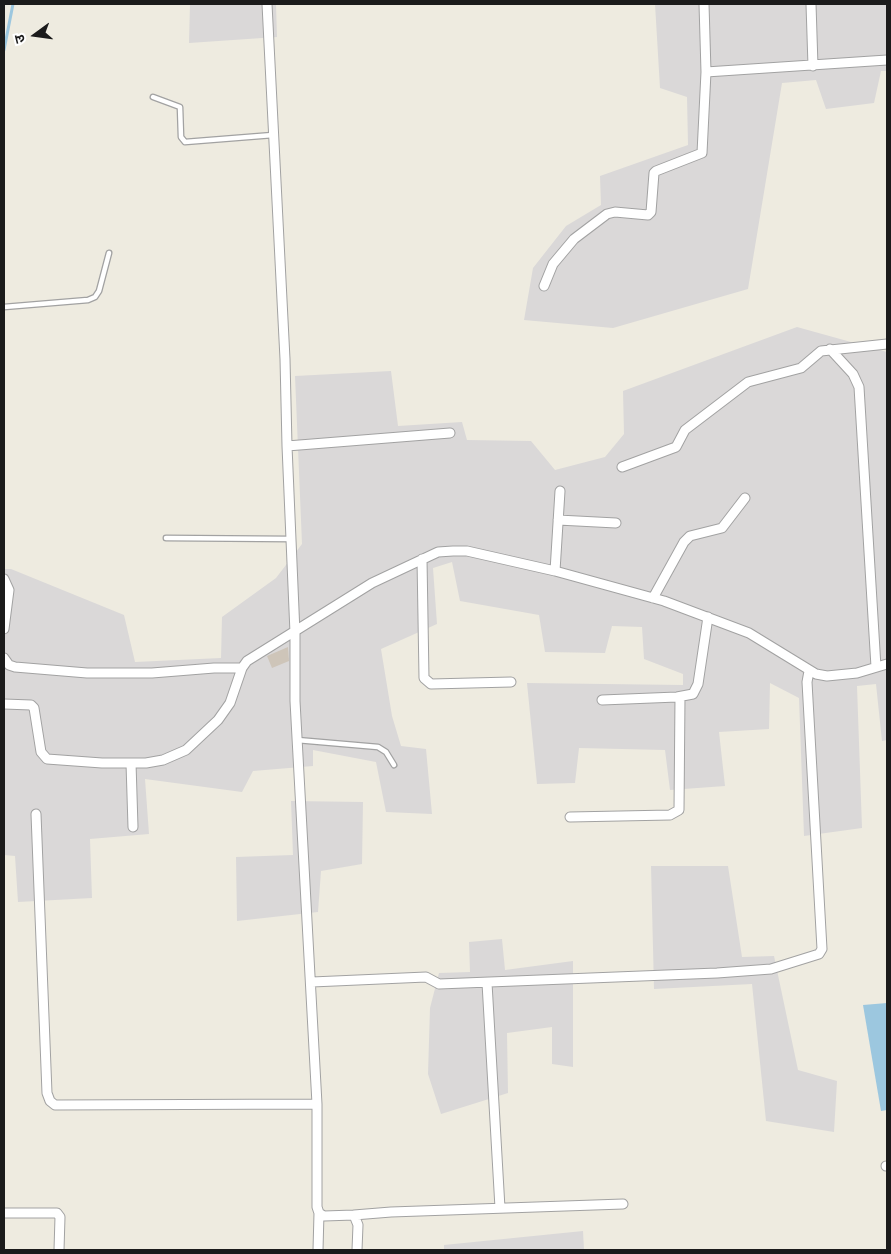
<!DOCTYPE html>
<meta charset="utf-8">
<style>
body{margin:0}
#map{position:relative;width:891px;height:1254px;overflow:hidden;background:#eeebe0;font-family:Figtree,"Noto Sans Devanagari",sans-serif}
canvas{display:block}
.frame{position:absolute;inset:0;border:5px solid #1b1b1b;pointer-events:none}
.north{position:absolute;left:10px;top:10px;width:50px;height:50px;-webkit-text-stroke:4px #fff;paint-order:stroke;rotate:256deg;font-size:14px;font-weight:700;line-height:20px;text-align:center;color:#1b1b1b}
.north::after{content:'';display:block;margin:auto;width:18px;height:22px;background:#1b1b1b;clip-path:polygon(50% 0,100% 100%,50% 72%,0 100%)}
</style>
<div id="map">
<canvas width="891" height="1254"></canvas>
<div class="frame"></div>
<div class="north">उ</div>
</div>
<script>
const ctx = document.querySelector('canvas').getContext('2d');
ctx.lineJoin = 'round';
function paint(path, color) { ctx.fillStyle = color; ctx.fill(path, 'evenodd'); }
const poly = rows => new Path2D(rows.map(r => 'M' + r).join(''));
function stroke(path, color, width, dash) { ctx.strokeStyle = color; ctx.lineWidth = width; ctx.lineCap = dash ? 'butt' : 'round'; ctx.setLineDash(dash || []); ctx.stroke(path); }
const residential = poly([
 [190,4,276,4,277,37,189,43],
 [655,4,887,4,887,71,881,71,874,103,826,109,816,80,782,83,748,289,613,328,524,320,533,268,566,226,601,205,600,176,688,145,687,97,660,88],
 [797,327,887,352,887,740,882,741,876,684,857,686,862,828,804,836,799,698,770,683,769,729,719,732,725,786,670,790,665,750,579,748,575,783,537,784,527,683,683,685,683,674,644,659,642,627,612,626,605,653,545,652,539,615,460,601,452,562,433,568,437,624,381,649,392,716,401,746,426,749,432,814,386,812,376,762,313,750,313,766,253,771,242,792,145,779,149,834,90,839,92,898,18,902,15,856,4,855,4,569,11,569,124,615,135,662,221,658,222,617,276,578,302,544,295,376,391,371,398,426,462,422,467,440,531,441,555,470,605,457,624,434,623,391],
 [291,801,363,802,362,864,321,871,318,912,237,921,236,857,293,855],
 [651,866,728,866,742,957,774,956,798,1070,837,1081,834,1132,766,1121,752,984,654,989],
 [502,939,505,970,573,961,573,1067,552,1064,552,1027,507,1033,508,1093,441,1114,428,1074,430,1008,439,973,470,972,469,942],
 [583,1231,584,1250,444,1250,444,1245]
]);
const water = poly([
 [887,1003,887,1110,881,1111,863,1005]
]);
const stream = poly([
 [4,50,13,4]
]);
const building = poly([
 [288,647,289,661,272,668,267,656]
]);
const lane = poly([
 [153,97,180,107,181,137,185,142,273,135],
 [4,307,88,300,95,297,99,291,109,253],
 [166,538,291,539],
 [297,740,378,747,386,752,394,765]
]);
const street = poly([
 [267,4,285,359,287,446,295,633,295,701,317,1104,317,1207,319,1213,324,1216,354,1215,358,1225,357,1250],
 [811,4,813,66],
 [706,72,887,60],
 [544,286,553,264,574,239,607,214,615,212,648,215,651,212,654,173,656,171,702,153,706,72,704,4],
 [830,349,853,374,859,387,876,667],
 [287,446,450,433],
 [622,467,676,447,685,430,748,382,801,368,821,351,887,344],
 [558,520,616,523],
 [422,559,424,678,431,684,511,682],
 [555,571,560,491],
 [4,579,9,590,4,629],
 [653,598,684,542,690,536,722,528,745,498],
 [4,658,9,665,15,667,87,673,152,673,214,668,242,668],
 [602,700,677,697,693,694,698,684,708,617],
 [4,704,31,705,34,708,41,752,47,759,102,763,146,763,163,760,186,750,218,720,230,703,242,668,247,661,372,583,438,552,453,551,467,551,555,571,664,601,749,633,816,674,827,676,857,673,887,664],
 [131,763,133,827],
 [36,814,47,1093,50,1101,55,1105,317,1104],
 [570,817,670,815,679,810,680,697],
 [312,982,426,977,439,984,717,973,771,969,819,954,822,949,807,682,809,671],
 [487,983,500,1208],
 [886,1166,887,1166],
 [4,1213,57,1213,60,1217,59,1250],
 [354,1215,391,1212,623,1204],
 [318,1250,319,1213]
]);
paint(residential, '#dad8d8');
paint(water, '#9cc7df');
stroke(stream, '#9cc7df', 3);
paint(building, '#cec5b9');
stroke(lane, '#a2a2a2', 7);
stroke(street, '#a2a2a2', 11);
stroke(lane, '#fff', 4.5);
stroke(street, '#fff', 9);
</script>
